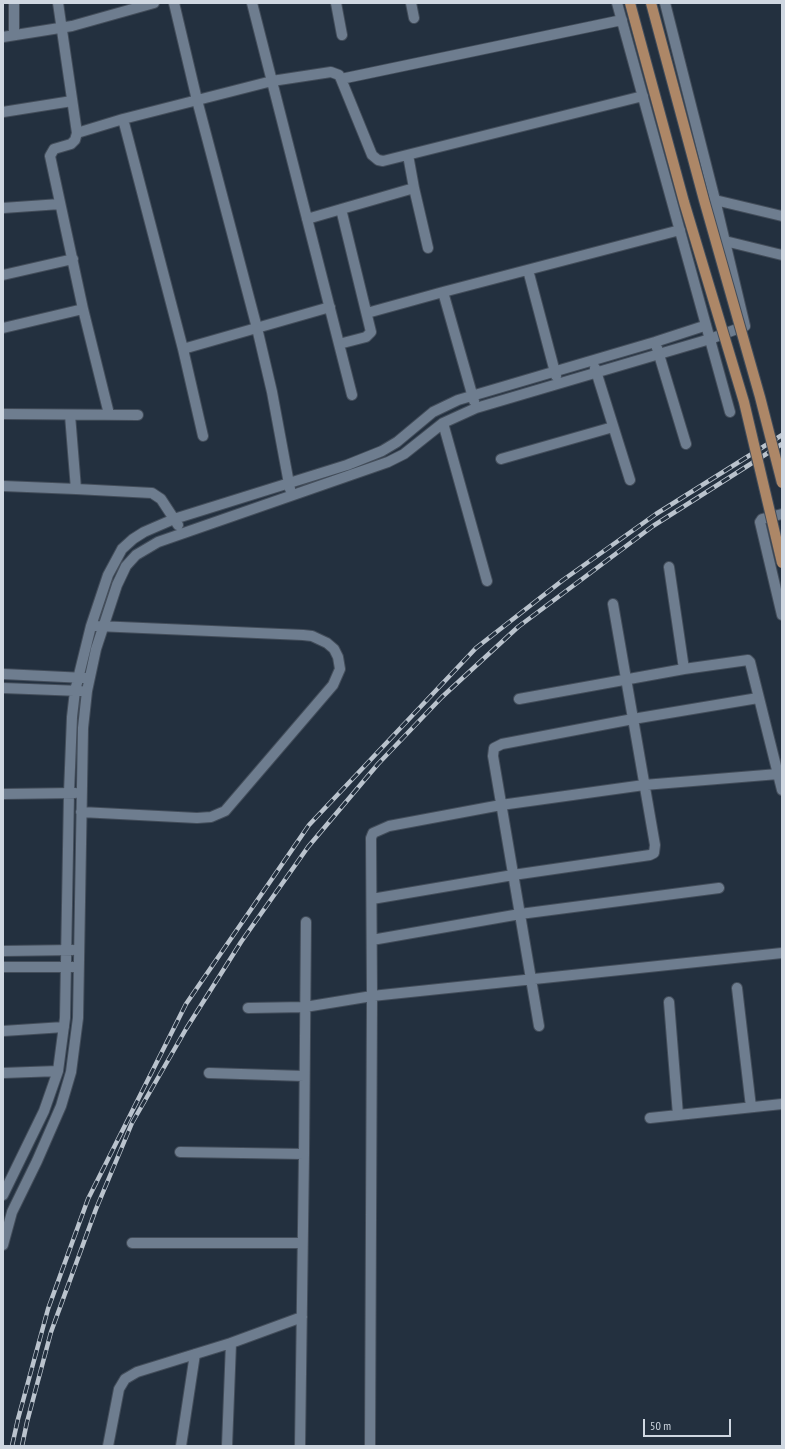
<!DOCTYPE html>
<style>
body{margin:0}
#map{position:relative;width:785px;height:1449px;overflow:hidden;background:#23303f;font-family:"PT Sans Narrow",sans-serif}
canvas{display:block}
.frame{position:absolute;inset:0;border:4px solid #cfd7e1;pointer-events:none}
.scale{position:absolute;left:643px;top:1419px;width:88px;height:18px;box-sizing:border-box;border:2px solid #cfd7e1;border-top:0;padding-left:5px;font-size:12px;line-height:14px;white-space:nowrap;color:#cfd7e1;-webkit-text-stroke:3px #23303f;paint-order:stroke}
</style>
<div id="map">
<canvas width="785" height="1449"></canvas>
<div class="frame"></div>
<div class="scale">50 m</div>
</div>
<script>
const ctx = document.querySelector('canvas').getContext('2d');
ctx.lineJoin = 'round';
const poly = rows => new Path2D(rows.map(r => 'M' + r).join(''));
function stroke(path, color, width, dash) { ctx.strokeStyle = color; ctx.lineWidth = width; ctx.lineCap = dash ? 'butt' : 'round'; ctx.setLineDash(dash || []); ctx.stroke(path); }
const minor = poly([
 [58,3,77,133,75,140,71,144,54,149,50,156,83,309,109,414],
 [174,3,197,100,257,328,272,392,290,489],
 [252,3,352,395],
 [336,3,342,35],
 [411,3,414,18],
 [617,3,730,412],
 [14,35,14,3],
 [3,37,72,26,154,3],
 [341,79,622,20],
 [3,112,72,101],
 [123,119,183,349,203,436],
 [77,133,123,119,272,81,331,72,339,75,341,79,372,155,378,160,383,161,643,96],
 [414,188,428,248],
 [715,200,782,216],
 [3,208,60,204],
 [307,219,414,188,408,155],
 [725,241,782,255],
 [528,270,556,376],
 [3,275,73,259],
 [443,292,474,401],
 [367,313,443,292,680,230],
 [3,328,83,309],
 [339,344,366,337,371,332,341,209],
 [657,348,686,444],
 [183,349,330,307],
 [595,368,630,480],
 [3,414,138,415],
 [70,415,76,489],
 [443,423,487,581],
 [501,459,613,427],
 [3,486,76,489,152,493,161,499,178,525],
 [782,514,762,519,760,522,782,615],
 [669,567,684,669],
 [3,674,85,678],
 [3,688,81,691],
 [519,699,684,669,748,660,750,662,782,790],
 [3,794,75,793],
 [81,812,197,818,211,817,225,811,333,685,340,669,338,657,334,649,327,643,312,636,303,635,97,626],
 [372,899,513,875,650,855,654,853,655,845,613,604],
 [372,940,520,914,719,888],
 [3,951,73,950],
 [3,967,73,967],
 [737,988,751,1107],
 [669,1002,678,1115],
 [248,1008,305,1007,372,996,782,953],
 [539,1026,493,756,494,748,502,744,633,719,758,698],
 [3,1031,64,1027],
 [3,1073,58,1071],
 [209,1073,304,1076],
 [650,1118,782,1104],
 [180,1152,304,1154],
 [3,1195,44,1111,58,1071,65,1018,69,793,72,717,75,691,91,626,108,575,122,549,133,539,144,532,174,519,347,465,382,451,397,442,433,412,458,400,655,342,704,326,706,325],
 [132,1243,302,1243],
 [3,1245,12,1212,37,1161,61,1106,71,1072,78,1018,83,728,87,691,96,649,117,585,126,566,136,555,158,542,388,462,404,454,443,423,476,408,710,339,745,326,715,200,665,3],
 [108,1446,119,1389,125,1379,137,1372,231,1343,302,1317],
 [181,1446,195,1354],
 [227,1446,231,1343],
 [300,1446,304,1154,306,922],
 [370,1446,372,996,371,838,373,833,389,826,501,805,644,785,778,774]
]);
const rail = poly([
 [12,1446,18,1419,48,1309,88,1199,186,1004,309,825,476,648,563,580,656,514,782,435],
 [22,1446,27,1422,51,1332,96,1209,132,1123,186,1029,241,942,308,847,378,764,442,697,518,627,653,526,782,444]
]);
const majorBridge = poly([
 [630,3,684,202,744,402,782,563],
 [651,3,704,200,760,397,782,483]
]);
stroke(minor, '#434d5a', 12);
stroke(minor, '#6e7d8f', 10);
stroke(rail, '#bac3cd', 4.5);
stroke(rail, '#23303f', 3, [9]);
stroke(majorBridge, '#434d5a', 12, []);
stroke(majorBridge, '#ad8767', 10);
</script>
